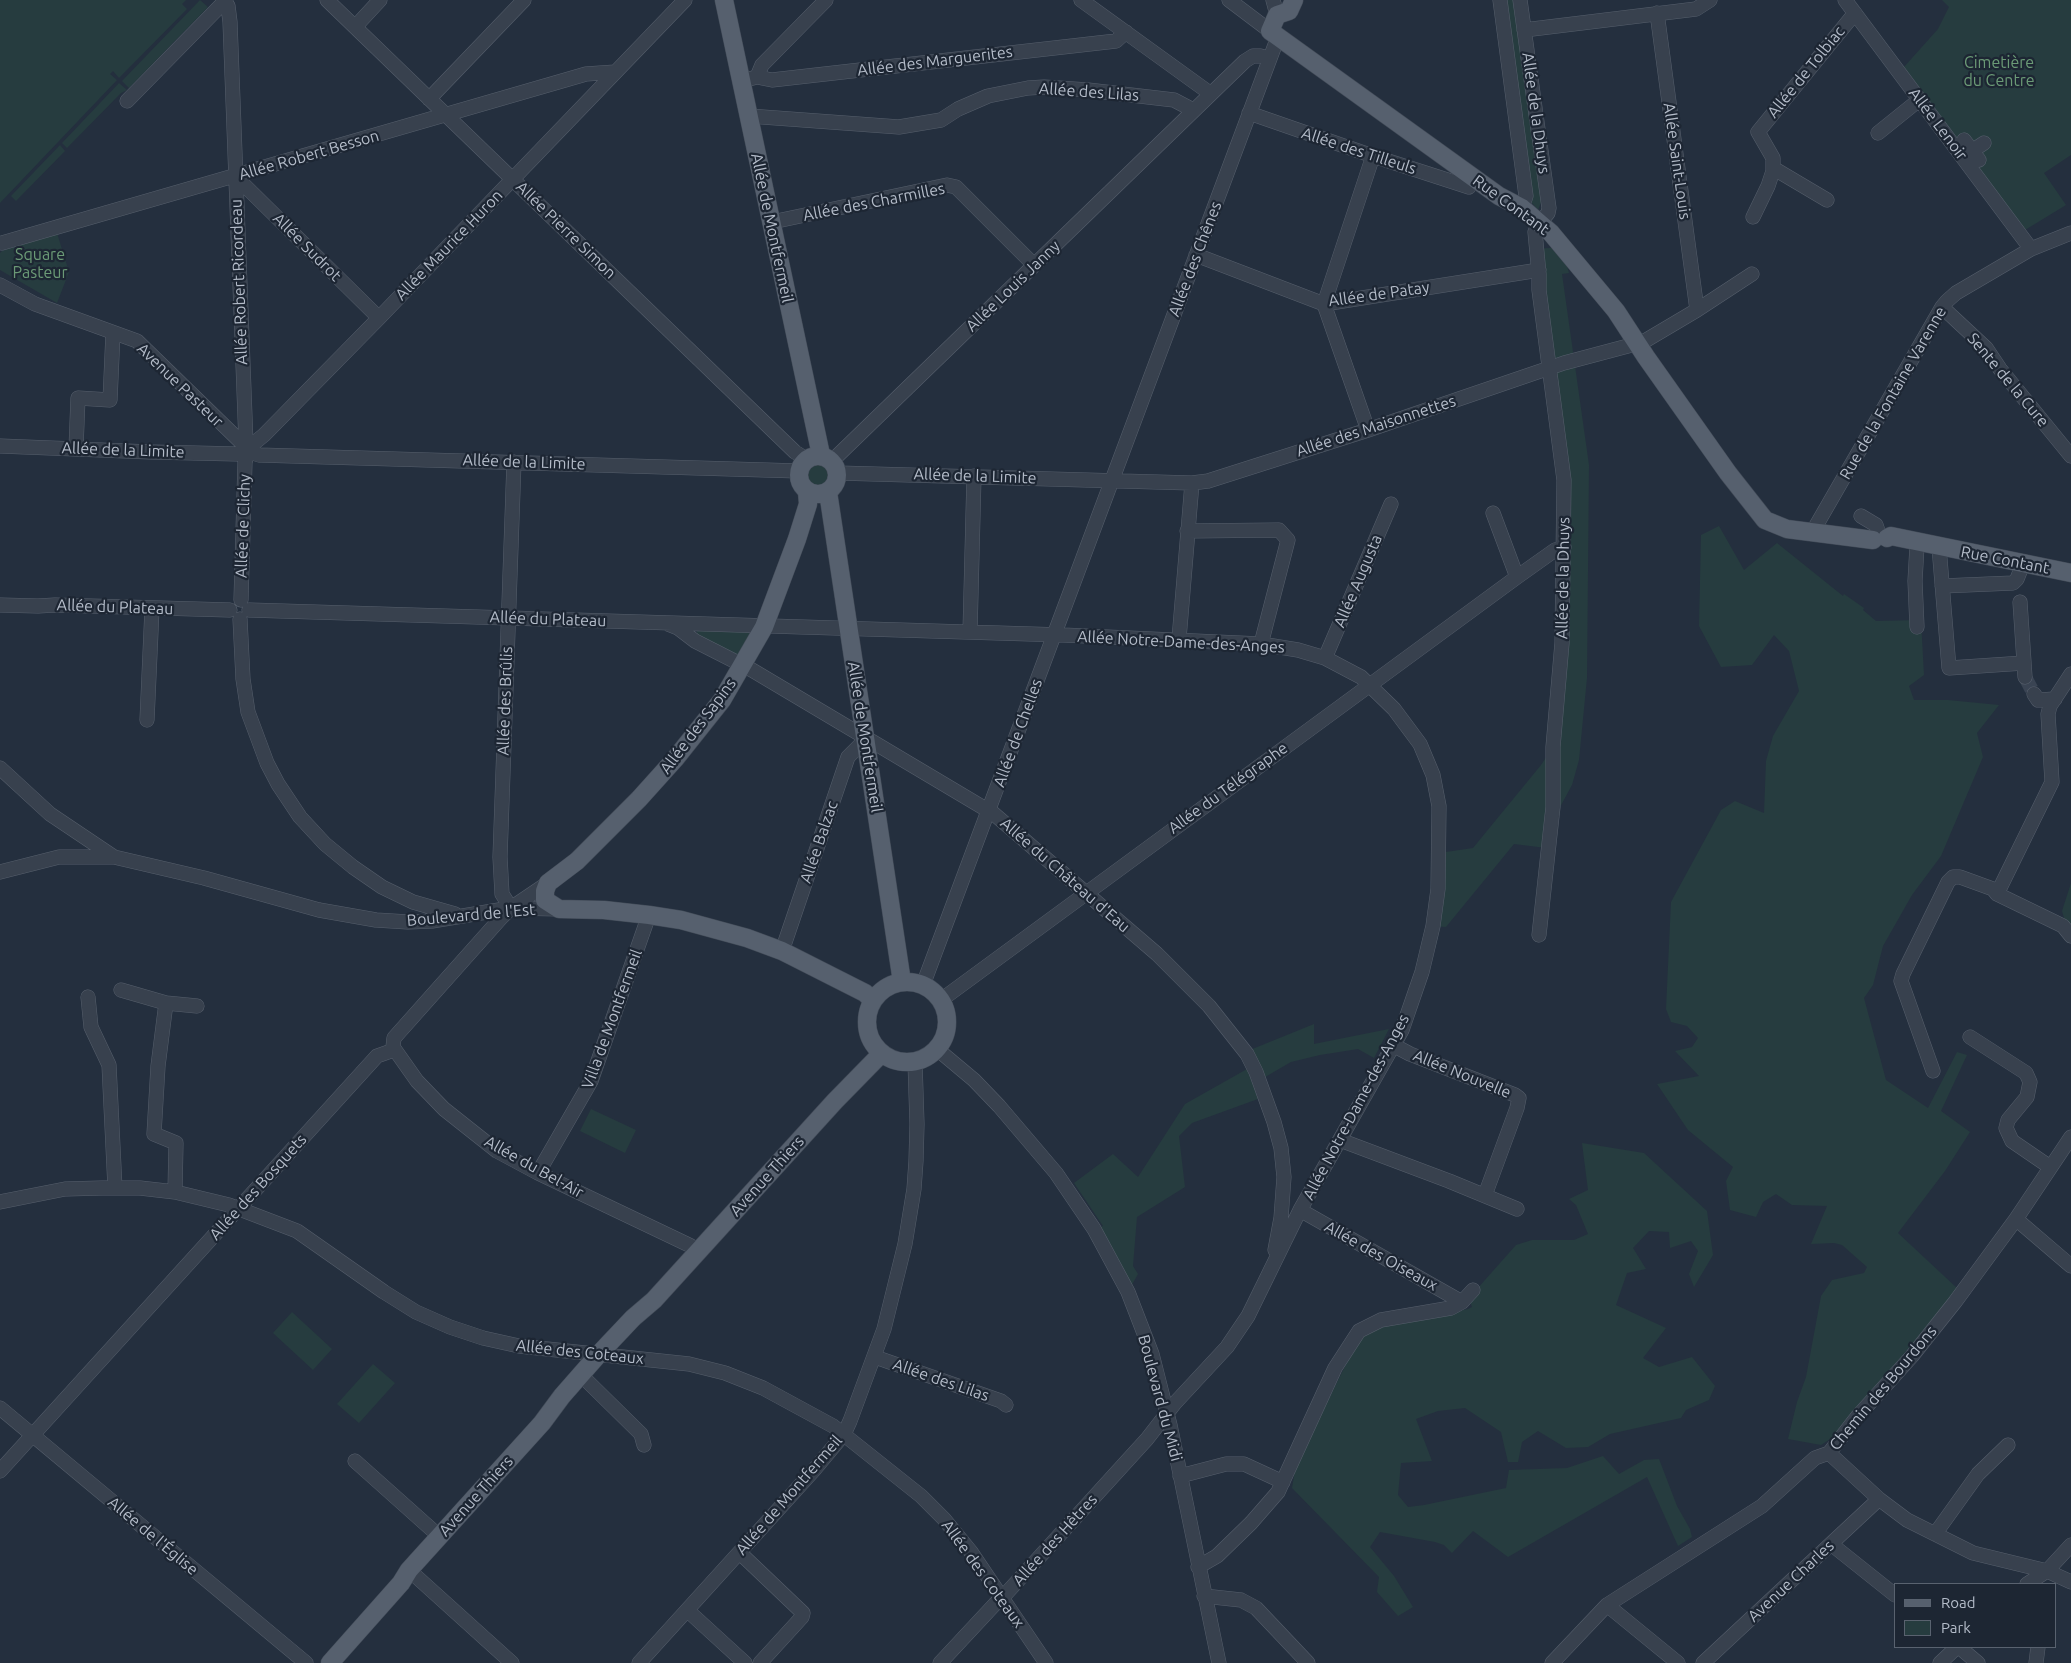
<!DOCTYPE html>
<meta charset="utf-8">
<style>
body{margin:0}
#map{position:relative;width:2071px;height:1663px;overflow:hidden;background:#242f3e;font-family:Ubuntu,sans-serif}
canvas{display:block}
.legend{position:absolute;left:1894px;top:1583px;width:162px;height:65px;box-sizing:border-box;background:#1d2633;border:1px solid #59626f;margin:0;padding:6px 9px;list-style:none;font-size:15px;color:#b4bcc9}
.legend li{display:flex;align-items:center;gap:10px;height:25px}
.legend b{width:25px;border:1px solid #59626f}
</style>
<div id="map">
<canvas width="2071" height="1663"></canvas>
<ul class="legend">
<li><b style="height:6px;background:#56606e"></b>Road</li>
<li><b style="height:14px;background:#263c3f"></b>Park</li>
</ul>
</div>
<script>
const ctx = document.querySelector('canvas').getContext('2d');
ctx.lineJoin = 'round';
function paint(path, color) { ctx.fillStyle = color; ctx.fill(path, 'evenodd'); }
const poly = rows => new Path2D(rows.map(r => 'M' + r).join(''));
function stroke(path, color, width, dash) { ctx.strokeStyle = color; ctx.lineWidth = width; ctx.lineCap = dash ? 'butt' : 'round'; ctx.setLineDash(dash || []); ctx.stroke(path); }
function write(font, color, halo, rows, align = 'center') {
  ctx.font = font + ' Ubuntu,sans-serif'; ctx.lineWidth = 4.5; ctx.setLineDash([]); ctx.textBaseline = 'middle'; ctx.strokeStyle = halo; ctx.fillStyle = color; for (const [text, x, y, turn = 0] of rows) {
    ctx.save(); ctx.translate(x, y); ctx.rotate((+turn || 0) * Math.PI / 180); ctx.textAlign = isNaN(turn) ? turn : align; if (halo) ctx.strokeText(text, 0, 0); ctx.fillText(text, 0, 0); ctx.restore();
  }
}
const green = poly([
 [0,0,186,0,182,4,187,9,119,78,113,71,110,74,117,80,0,203],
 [200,0,208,7,129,88,122,81],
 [1500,0,1515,0,1542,200,1538,210,1526,196],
 [1942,0,2071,0,2071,155,2044,173,2066,205,2025,230,1904,67,1938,29,1949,7],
 [119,83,127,90,121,93,67,148,62,143],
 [60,145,65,151,16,201,11,196],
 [57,233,69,272,57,303,0,270,0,253,2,251],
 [1562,247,1569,273,1562,274,1589,465,1587,678,1579,760,1572,785,1559,809,1546,848,1514,844,1446,927,1433,926,1439,853,1473,848,1541,765,1553,747,1564,480,1536,249],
 '808 475a11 11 0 1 1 22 0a11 11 0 1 1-22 0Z',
 [1719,526,1744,570,1777,543,1843,596,1844,594,1864,608,1863,610,1876,621,1921,620,1924,675,1909,686,1914,700,1948,700,1999,705,1977,733,1983,757,1941,856,1912,895,1883,946,1873,985,1864,998,1886,1080,1928,1108,1957,1052,1967,1055,1941,1111,1970,1132,1945,1171,1898,1233,1958,1289,1835,1436,1821,1445,1788,1439,1797,1402,1806,1377,1821,1296,1832,1280,1864,1273,1867,1267,1842,1245,1834,1243,1811,1244,1827,1206,1792,1205,1776,1194,1763,1202,1756,1217,1730,1210,1726,1181,1733,1167,1688,1130,1657,1084,1699,1076,1675,1051,1692,1047,1698,1038,1687,1026,1671,1022,1666,1009,1671,902,1721,810,1735,801,1764,813,1766,761,1773,736,1799,691,1789,651,1774,635,1752,665,1721,667,1699,626,1701,535],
 [697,630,749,631,751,635,740,656,697,635],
 [2071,883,2071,929,2064,918,2062,911],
 [1314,1024,1314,1044,1389,1029,1374,1058,1358,1049,1320,1055,1291,1062,1260,1080,1245,1052],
 [1247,1069,1258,1099,1192,1123,1179,1136,1185,1187,1137,1217,1133,1266,1138,1274,1128,1292,1094,1229,1103,1226,1074,1183,1113,1154,1138,1177,1185,1104],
 [591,1109,636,1130,625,1153,580,1131],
 [1582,1143,1644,1153,1707,1211,1713,1255,1694,1287,1689,1274,1698,1251,1691,1241,1670,1248,1669,1232,1649,1231,1633,1248,1646,1269,1627,1273,1616,1305,1666,1328,1643,1358,1659,1367,1692,1357,1715,1386,1709,1400,1686,1410,1681,1418,1610,1434,1588,1447,1566,1448,1538,1431,1522,1442,1518,1462,1508,1462,1501,1432,1465,1408,1438,1411,1416,1419,1432,1461,1401,1463,1398,1495,1408,1507,1424,1505,1506,1488,1509,1470,1567,1468,1603,1456,1619,1474,1644,1460,1659,1459,1677,1506,1690,1529,1692,1537,1678,1546,1647,1477,1508,1557,1473,1531,1452,1553,1444,1545,1435,1542,1380,1532,1370,1547,1394,1576,1413,1607,1398,1616,1377,1592,1379,1577,1292,1488,1296,1465,1355,1346,1363,1337,1380,1327,1468,1309,1472,1307,1469,1298,1516,1245,1532,1240,1574,1240,1588,1234,1576,1205,1569,1199,1588,1190],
 [292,1312,332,1349,313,1370,273,1333],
 [373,1364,395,1383,359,1423,337,1404]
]);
const minorTunnel = poly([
 [2025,677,2034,694]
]);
const minor = poly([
 [327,0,795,452,806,459],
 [1081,0,1211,94],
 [1229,0,1270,31],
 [1273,0,1277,15],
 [1500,0,1526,196,1522,208],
 [1520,0,1549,208,1548,213,1540,223],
 [1845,0,2031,249],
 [224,1,228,6,230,22,246,443],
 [1657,13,1697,310],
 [355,27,380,0],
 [1524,30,1696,9,1710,0],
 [757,77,762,65,826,0],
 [741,81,757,77,772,80,1116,41,1126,32],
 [429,99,524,0],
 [127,101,226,0],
 [1249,113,1373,156,1469,187],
 [749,116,899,127,941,120,958,109,988,96,1028,88,1044,87,1088,90,1174,100,1193,110],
 [1878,133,1919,100],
 [1964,140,1979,160],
 [1972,151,1984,143],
 [1773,168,1827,200],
 [235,176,379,318],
 [1753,217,1768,186,1773,171,1773,158,1758,132,1855,13],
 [772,222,947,185,956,187,1034,265],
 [1539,222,1535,232,1539,274,1539,290,1564,480,1562,643,1553,747,1553,807,1539,935],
 [2,243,586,74,615,72],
 [1196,255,1324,304,1539,270],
 [0,285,35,304,137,341,245,446],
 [1942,307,1986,348,2000,369,2071,456],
 [1368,430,1324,304,1373,156],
 [253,444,264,435,379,318,685,0],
 [0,446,151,452,237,454,246,450],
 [76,448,78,398,110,400,113,333],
 [250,452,259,455,799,471],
 [832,461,1245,61,1253,56,1261,56,1269,59],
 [838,473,1192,483,1208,481,1368,430,1564,363,1643,342,1697,310,1752,274],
 [1493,513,1517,577],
 [1861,516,1876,525,1879,534],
 [1187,531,1279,530,1288,540,1261,644],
 [1813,531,1942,307,1947,301,1956,293,2031,249,2071,233],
 [1917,546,1915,581,1917,627],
 [1939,547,1949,668,2024,663],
 [1942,586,2013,583,2017,579,2023,564],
 [241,600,245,462,248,452],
 [2020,602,2025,677],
 [0,605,38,606,55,605,230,610],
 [249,610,1063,635,1261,644,1298,650,1325,658,1361,677,1394,709,1420,744,1433,775,1439,806,1438,889,1433,926,1422,972,1402,1030,1300,1210,1248,1316,1227,1347,1175,1403,1147,1439,1003,1597,995,1604,940,1663],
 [240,619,243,679,248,712,267,763,278,784,300,817,325,844,353,867,382,887,413,902,455,914],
 [668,624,678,628,695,641,752,670,994,814,1157,954,1209,1006,1247,1054,1256,1072,1274,1122,1281,1148,1284,1177,1281,1218,1275,1250],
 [970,632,974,476],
 [1179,639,1192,483],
 [1325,658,1391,504],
 [2034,694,2038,700,2055,699],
 [147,720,152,609],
 [0,768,50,814,114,857],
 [0,872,59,857,114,857,204,878,319,910,376,920,408,922,432,921,511,908,559,909],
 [548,883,511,908,500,919,394,1038,393,1047,417,1081,444,1109,497,1151,538,1173,689,1245,699,1251],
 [1997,894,2052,782,2048,714,2050,706,2071,674],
 [511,908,502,894,500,857,514,462],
 [782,951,848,757,866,739],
 [923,985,1278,37],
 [121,990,166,1003,197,1006],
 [88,997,91,1027,109,1065,115,1188],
 [941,1000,1517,577,1555,550,1564,547],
 [166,1003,158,1066,154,1134,176,1143,175,1192],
 [1970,1037,2026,1073,2030,1082,2027,1097,2008,1120,2006,1128,2012,1141,2050,1167],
 [1393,1045,1410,1054,1515,1095,1519,1098,1517,1108,1485,1195],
 [937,1049,974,1080,999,1106,1056,1173,1094,1229,1128,1292,1152,1354,1170,1425,1219,1663],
 [1933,1071,1901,981,1903,974,1948,882,1953,877,1960,877,1993,889,1997,894,2063,926,2071,936],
 [1340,1140,1449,1181,1517,1209],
 [538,1173,591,1081,649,915],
 [0,1202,65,1189,102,1188,140,1188,175,1192,229,1205,297,1231,384,1292,416,1312,450,1327,483,1338,519,1346,689,1364,725,1373,763,1388,833,1426,921,1496,944,1519,971,1552,1046,1663],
 [1300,1210,1462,1302],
 [2016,1219,2071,1266],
 [875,1357,1001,1401,1006,1405],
 [581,1375,641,1434,644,1445],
 [0,1408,306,1663],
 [1829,1453,1879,1499,1907,1520,1973,1553,2047,1571,2071,1582],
 [355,1461,439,1536],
 [0,1471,377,1056,394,1050],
 [1180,1476,1226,1464,1244,1464,1283,1482],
 [1935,1534,1978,1474,2008,1445],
 [1831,1544,1895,1595],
 [740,1553,803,1613,802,1617,760,1663],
 [1198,1567,1217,1556,1251,1523,1278,1492,1335,1368,1359,1331,1381,1320,1451,1308,1462,1302,1473,1290],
 [409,1570,512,1663],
 [2027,1584,2047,1571,2071,1545],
 [1204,1596,1241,1600,1256,1608,1308,1663],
 [1607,1605,1678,1663],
 [687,1610,745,1663],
 [1959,1647,1978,1663],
 [639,1663,814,1470,844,1434,850,1421,884,1329,905,1244,914,1189,916,1161,917,1124,915,1062],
 [1552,1663,1607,1605,1762,1506,1815,1458,1829,1453,1857,1417,1912,1356,1955,1302,2016,1219,2071,1137],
 [1703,1663,1879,1499],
 [1940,1663,1957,1647],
 [2036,1663,2038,1647]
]);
const major = poly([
 [724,0,821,455],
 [1294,0,1289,11,1277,15,1270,31,1499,196,1522,208,1551,233,1616,311,1646,357,1728,473,1765,520,1787,529,1873,540],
 '799 475a19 19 0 1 1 38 0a19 19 0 1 1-38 0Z',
 [807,491,808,504,797,539,764,627,722,700,675,759,639,799,577,861,548,883,545,891,545,900,559,909,604,910,649,915,681,920,747,938,782,951,865,993,873,1001],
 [828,492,902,982],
 [1887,538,1891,536,2071,573],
 '867 1022a40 40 0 1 1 80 0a40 40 0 1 1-80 0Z',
 [330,1663,401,1583,409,1570,542,1423,562,1396,598,1355,633,1318,654,1300,835,1101,882,1053]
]);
const streetNames = [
 ["Allée des Marguerites",935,61,-7],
 ["Allée de Tolbiac",1806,72,-51],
 ["Allée des Lilas",1089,92,4],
 ["Allée de la Dhuys",1536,113,82],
 ["Allée Lenoir",1938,124,53],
 ["Allée des Tilleuls",1359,151,18],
 ["Allée Robert Besson",309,155,-16],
 ["Allée Saint-Louis",1677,161,82],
 ["Allée des Charmilles",874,202,-11],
 ["Rue Contant",1511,205,36],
 ["Allée de Montfermeil",772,228,78],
 ["Allée Pierre Simon",566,230,44],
 ["Allée Maurice Huron",449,245,-46],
 ["Allée Sudrot",307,247,45],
 ["Allée des Chênes",1195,259,-69],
 ["Allée Robert Ricordeau",239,282,-92],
 ["Allée Louis Janny",1013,286,-44],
 ["Allée de Patay",1379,294,-8],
 ["Sente de la Cure",2008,380,50],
 ["Avenue Pasteur",180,385,44],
 ["Rue de la Fontaine Varenne",1893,393,-60],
 ["Allée des Maisonnettes",1376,426,-18],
 ["Allée de la Limite",123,450,2],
 ["Allée de la Limite",524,462,2],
 ["Allée de la Limite",975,476,2],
 ["Allée de Clichy",243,526,-88],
 ["Rue Contant",2005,560,11],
 ["Allée de la Dhuys",1563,578,-89],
 ["Allée Augusta",1358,581,-67],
 ["Allée du Plateau",115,607,2],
 ["Allée du Plateau",548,619,2],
 ["Allée Notre-Dame-des-Anges",1181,642,3],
 ["Allée des Brûlis",505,701,-88],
 ["Allée des Sapins",698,726,-53],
 ["Allée de Chelles",1018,733,-70],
 ["Allée de Montfermeil",865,737,81],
 ["Allée du Télégraphe",1228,788,-36],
 ["Allée Balzac",819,842,-71],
 ["Allée du Château d'Eau",1065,875,41],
 ["Boulevard de l'Est",471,915,-5],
 ["Villa de Montfermeil",612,1019,-70],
 ["Allée Nouvelle",1462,1074,22],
 ["Allée Notre-Dame-des-Anges",1356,1107,-62],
 ["Allée du Bel-Air",534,1167,29],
 ["Avenue Thiers",767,1176,-48],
 ["Allée des Bosquets",258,1187,-48],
 ["Allée des Oiseaux",1381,1256,29],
 ["Allée des Coteaux",580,1352,6],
 ["Allée des Lilas",941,1380,19],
 ["Chemin des Bourdons",1883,1388,-50],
 ["Boulevard du Midi",1160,1398,75],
 ["Allée de Montfermeil",789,1495,-49],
 ["Avenue Thiers",476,1496,-48],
 ["Allée de l'Église",153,1536,40],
 ["Allée des Hêtres",1055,1540,-48],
 ["Allée des Coteaux",983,1574,54],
 ["Avenue Charles",1791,1581,-43]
];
const parkNames = [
 ["Cimetière",1999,63],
 ["du Centre",1999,81],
 ["Square",40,255],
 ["Pasteur",40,273]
];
paint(green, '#263c3f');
stroke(minorTunnel, '#3a4453', 14, [14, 7]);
stroke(minor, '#565f6c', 15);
stroke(major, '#414a57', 19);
stroke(minor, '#38414e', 14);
stroke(major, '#56606e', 18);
write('16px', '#b4bcc9', '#1d2633', streetNames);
write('16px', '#6b9a76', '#1d2633', parkNames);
</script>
